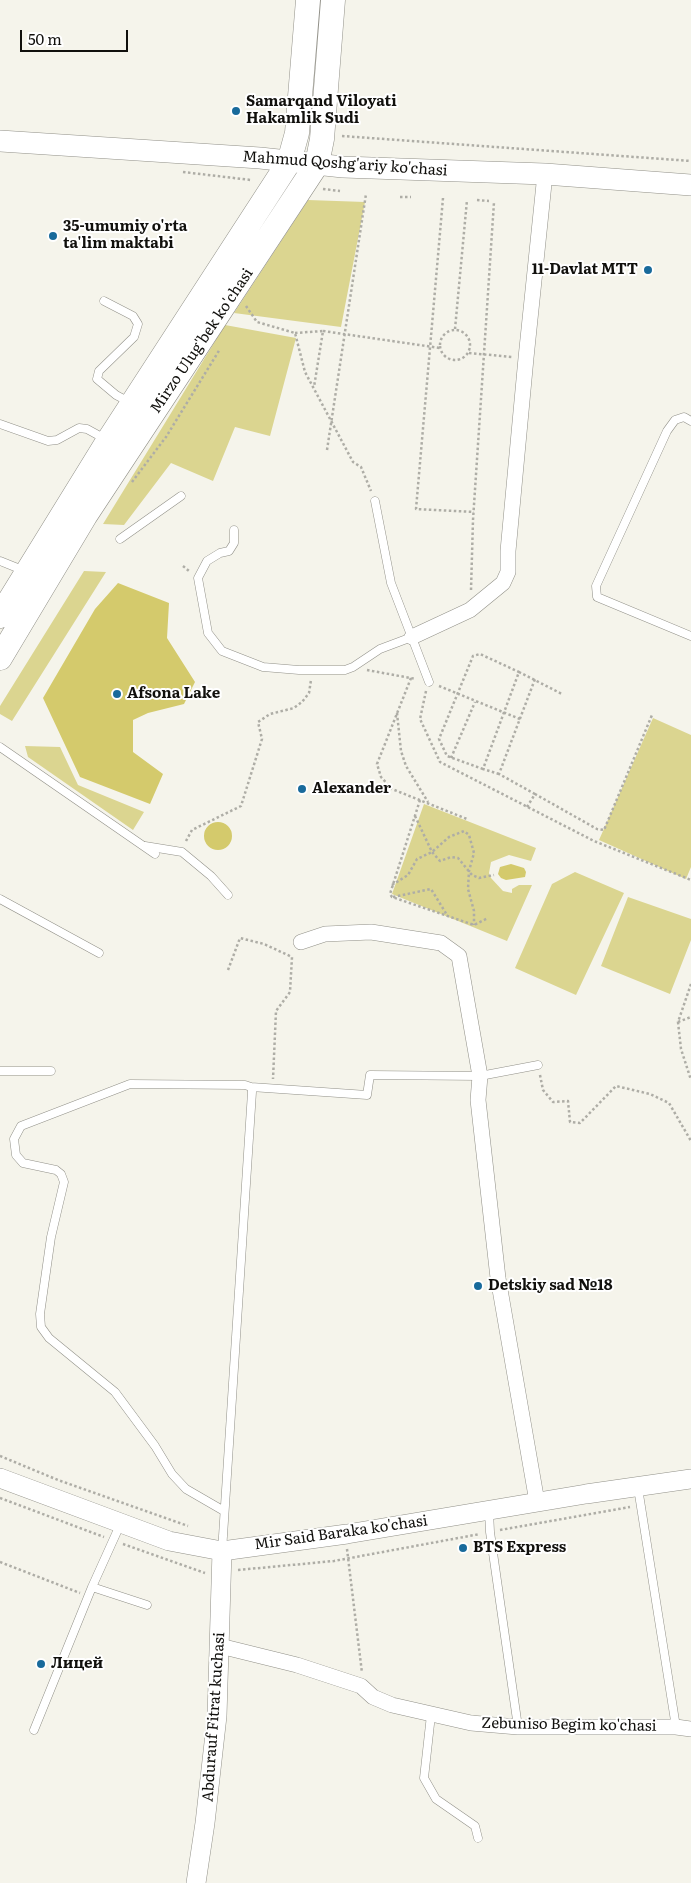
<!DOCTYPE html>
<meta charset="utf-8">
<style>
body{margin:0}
#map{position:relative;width:691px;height:1883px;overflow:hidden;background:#f5f4eb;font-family:Literata,serif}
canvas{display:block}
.scale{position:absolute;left:20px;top:30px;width:108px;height:22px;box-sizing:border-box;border:2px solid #11100d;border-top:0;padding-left:6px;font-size:15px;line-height:18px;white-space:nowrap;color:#11100d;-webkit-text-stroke:4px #fff;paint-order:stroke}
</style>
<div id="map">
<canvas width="691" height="1883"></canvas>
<div class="scale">50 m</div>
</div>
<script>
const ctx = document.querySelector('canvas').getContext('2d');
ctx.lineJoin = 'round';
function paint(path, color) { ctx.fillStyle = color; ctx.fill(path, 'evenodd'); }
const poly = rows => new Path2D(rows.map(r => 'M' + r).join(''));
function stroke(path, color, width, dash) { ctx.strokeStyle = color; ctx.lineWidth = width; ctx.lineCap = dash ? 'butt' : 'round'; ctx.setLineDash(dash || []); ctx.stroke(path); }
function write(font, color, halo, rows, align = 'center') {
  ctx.font = font + ' Literata,serif'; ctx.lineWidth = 4; ctx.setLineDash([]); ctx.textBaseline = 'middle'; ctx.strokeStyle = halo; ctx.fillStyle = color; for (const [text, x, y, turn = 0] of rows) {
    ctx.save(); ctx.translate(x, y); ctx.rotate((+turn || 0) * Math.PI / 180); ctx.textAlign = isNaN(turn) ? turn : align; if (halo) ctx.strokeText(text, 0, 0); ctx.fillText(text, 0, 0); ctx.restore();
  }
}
const green = poly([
 [308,200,365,202,341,327,234,313],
 [225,325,296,338,270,436,235,427,213,481,171,463,124,525,103,524],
 [84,571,106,572,12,721,0,714,0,706],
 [653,718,691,735,691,867,686,879,599,840],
 [25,746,60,747,78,785,144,812,133,830,28,757],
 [424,804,536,848,531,861,509,855,491,862,489,873,491,878,503,891,512,893,512,889,519,885,532,885,507,941,392,894],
 [575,872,624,893,576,995,515,968,552,884],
 [628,897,691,919,691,940,670,994,601,966]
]);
const water = poly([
 [118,583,169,603,167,638,195,682,184,704,148,713,133,720,133,752,163,774,150,804,80,777,43,698,95,609],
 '204 836a14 14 0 1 1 28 0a14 14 0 1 1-28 0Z',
 [511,864,524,868,526,872,525,877,506,880,501,878,498,874,500,867]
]);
const path = poly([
 [342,136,691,161],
 [183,172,251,180],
 [323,189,340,191],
 [400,197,411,197],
 [443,198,416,509,474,512],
 [477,200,489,201],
 [246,306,257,322,295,333,305,372,353,462,361,467,371,491],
 [455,329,467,200],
 '440 345a15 15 0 1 1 30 0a15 15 0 1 1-30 0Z',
 [323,331,440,348],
 [295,333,323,331,314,387],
 [469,353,512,357],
 [327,450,366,194],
 [132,482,166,437,220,349],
 [183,566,189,571],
 [471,590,473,520,494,202],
 [367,670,416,679],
 [411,678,377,764,381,777,392,789,467,819],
 [439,686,520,719],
 [426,691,420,719,440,762,594,841,691,880],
 [397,713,401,751,406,766,428,802],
 [451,758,475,702],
 [483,769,447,756,439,739,473,656,480,654,519,672],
 [499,774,483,769,519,672,562,694],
 [535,794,499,774,535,679],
 [420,800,390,894,392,897,474,925,488,918],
 [527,807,535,794,597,829,604,830,652,715],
 [415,816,432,852,440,861,451,857,458,858,472,875,479,878,494,875],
 [186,841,192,830,241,806,262,739,258,722,270,714,294,708,302,702,309,693,311,680],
 [392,885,408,875,417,859,432,852,449,837,464,831,469,835,474,853,469,871,468,889,474,911,474,925],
 [393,897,431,889,447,915],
 [228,970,240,938,264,944,292,957,290,992,276,1011,273,1079],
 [691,984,678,1022,681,1049,691,1080],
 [678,1022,691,1017],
 [540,1075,543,1090,553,1102,568,1101,570,1122,580,1123,616,1086,650,1094,669,1103,691,1141],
 [0,1456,58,1480,188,1526],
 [0,1498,104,1537],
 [500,1530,630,1507],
 [123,1544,205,1573],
 [347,1549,362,1673],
 [0,1562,80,1593],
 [238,1570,334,1561,480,1534]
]);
const service = poly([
 [104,301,133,316,138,324,134,337,99,371,97,379,116,395,131,403],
 [691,421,684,417,675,420,667,431,596,586,597,597,691,636],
 [0,424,48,441,57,440,79,428,87,429,107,440],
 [375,501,391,583,429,682],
 [234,530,234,543,229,551,220,553,207,561,198,578,208,633,222,651,263,667,299,670,345,670,353,667,380,649,412,637],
 [120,539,181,496],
 [0,561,25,571],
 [0,747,155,854],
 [145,846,182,852,211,876,228,895],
 [0,899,99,953],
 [0,1071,51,1071],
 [251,1087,367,1095,370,1075,480,1076,538,1065],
 [638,1488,676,1727],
 [489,1511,490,1532,518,1727],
 [120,1525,92,1587,147,1605],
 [222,1551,223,1536,252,1092,251,1087,245,1085,130,1084,21,1126,14,1139,16,1155,23,1163,56,1170,61,1174,64,1182,51,1237,40,1314,41,1327,49,1338,115,1392,155,1446,172,1474,186,1489,224,1511],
 [431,1715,424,1778,436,1799,475,1826,478,1838],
 [34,1730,92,1587]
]);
const minor = poly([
 [412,637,470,610,503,583,508,572,508,551,526,358,545,174],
 [301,942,325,934,371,932,441,943,459,956,480,1076,478,1100,498,1278,537,1502],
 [220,1646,297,1665,361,1686,373,1697,392,1705,471,1723,518,1727,676,1727,691,1729]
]);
const tertiary = poly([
 [0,1478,169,1541,222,1551,347,1534,586,1494,691,1479],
 [196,1883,205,1823,217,1716,222,1551]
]);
const secondary = poly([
 [0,141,260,158,343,167,545,174,691,185]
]);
const primary = poly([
 [0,616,108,441,289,162,297,133,308,0],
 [0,658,85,516,317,164,322,139,333,0]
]);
const markers = [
 [236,111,5,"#186a9b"],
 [53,236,5,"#186a9b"],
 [648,270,5,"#186a9b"],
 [117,694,5,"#186a9b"],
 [302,789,5,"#186a9b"],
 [478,1286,5,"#186a9b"],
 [463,1548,5,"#186a9b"],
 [41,1664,5,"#186a9b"]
];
const poiNames = [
 ["Samarqand Viloyati",246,102],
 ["Hakamlik Sudi",246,119],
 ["35-umumiy o'rta",63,227],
 ["ta'lim maktabi",63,244],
 ["11-Davlat MTT",638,270,"right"],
 ["Afsona Lake",127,694],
 ["Alexander",312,789],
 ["Detskiy sad №18",488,1286],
 ["BTS Express",473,1548],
 ["Лицей",51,1664]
];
const streetNames = [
 ["Mahmud Qoshg'ariy ko'chasi",345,164,4],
 ["Mirzo Ulug'bek ko'chasi",202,341,-56],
 ["Mir Said Baraka ko'chasi",341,1533,-8],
 ["Abdurauf Fitrat kuchasi",214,1717,-86],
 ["Zebuniso Begim ko'chasi",569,1725,1]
];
paint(green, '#dbd590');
paint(water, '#d4ca6c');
stroke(service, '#919088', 9);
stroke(minor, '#919088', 16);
stroke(tertiary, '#919088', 20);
stroke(secondary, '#919088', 22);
stroke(primary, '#919088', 25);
stroke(path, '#aeada6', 2.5, [2.5, 2.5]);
stroke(service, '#fff', 8);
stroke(minor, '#fff', 15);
stroke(tertiary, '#fff', 19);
stroke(secondary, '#fff', 21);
stroke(primary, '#fff', 24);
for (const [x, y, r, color] of markers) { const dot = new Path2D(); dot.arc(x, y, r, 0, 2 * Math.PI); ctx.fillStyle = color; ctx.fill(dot); stroke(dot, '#fff', 2); }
write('bold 15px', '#11100d', '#fff', poiNames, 'left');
write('15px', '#11100d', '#fff', streetNames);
</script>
